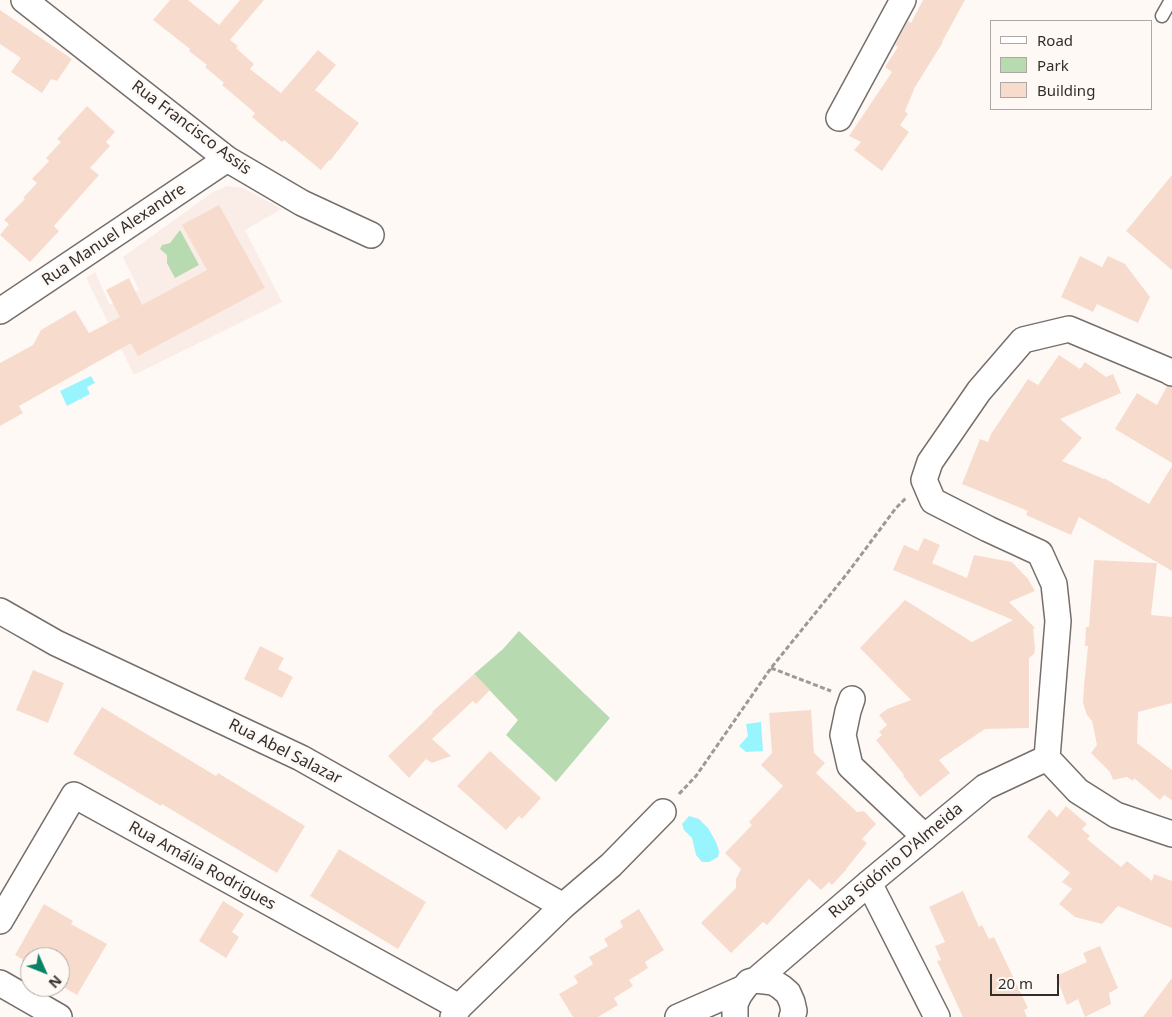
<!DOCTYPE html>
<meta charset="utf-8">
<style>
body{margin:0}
#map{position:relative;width:1172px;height:1017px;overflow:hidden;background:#fff9f6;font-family:"Noto Sans",sans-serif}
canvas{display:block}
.legend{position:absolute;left:990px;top:20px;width:162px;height:90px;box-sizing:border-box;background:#fff9f6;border:1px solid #ada8a5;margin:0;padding:6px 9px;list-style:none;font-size:15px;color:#312e2c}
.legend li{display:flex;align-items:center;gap:10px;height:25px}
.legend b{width:25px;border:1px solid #ada8a5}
.north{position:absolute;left:20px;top:947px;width:50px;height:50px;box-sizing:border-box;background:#fff9f6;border:1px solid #ada8a5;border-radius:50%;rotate:134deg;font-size:14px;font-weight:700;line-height:20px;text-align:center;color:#312e2c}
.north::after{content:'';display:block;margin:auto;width:18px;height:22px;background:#078466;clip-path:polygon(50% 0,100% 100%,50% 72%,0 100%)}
.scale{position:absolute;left:990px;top:974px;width:69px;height:22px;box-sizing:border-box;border:2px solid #312e2c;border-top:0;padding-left:6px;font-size:15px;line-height:18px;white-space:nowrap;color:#312e2c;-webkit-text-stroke:4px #fff9f6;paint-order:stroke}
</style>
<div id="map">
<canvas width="1172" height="1017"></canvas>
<ul class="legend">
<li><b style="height:6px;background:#fff"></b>Road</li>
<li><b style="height:14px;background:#b8dab0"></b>Park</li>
<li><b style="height:14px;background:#f7dcce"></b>Building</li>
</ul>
<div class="north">N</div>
<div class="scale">20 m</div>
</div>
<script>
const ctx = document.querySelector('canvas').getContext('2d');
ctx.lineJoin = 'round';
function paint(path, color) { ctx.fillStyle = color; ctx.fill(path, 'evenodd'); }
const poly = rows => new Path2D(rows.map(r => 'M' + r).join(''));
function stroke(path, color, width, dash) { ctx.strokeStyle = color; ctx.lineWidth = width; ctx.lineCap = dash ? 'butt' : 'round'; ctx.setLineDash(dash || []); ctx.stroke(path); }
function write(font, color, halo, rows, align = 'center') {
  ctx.font = font + ' "Noto Sans",sans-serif'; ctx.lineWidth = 5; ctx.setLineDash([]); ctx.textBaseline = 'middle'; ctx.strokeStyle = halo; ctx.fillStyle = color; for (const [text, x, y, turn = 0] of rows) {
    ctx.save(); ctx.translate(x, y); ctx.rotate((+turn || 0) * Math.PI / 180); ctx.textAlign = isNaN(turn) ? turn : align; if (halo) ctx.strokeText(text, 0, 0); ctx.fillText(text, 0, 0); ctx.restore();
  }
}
const built = poly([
 [227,186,243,188,282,209,245,230,282,302,134,375,86,278,95,272,110,305,139,290,123,257,213,192]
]);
const green = poly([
 [180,230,199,265,175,278,167,263,167,255,160,249,162,245,170,243],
 [519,631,610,718,556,782,506,735,518,720,474,674,503,649]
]);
const water = poly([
 [91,376,95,383,87,387,90,394,67,406,60,391],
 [761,722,763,751,746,752,739,746,748,736,746,724],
 [689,816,699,819,708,828,716,842,719,851,718,857,709,862,702,862,696,855,692,838,684,830,682,824]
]);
const building = poly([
 [170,0,188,0,219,25,240,0,264,0,230,40,238,46,236,48,254,64,250,69,281,93,318,50,336,65,315,90,359,123,330,161,329,160,321,170,284,140,282,142,252,117,255,113,222,85,224,83,205,67,207,65,189,51,190,49,153,20],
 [923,0,965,0,942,42,943,42,915,87,905,111,908,114,900,125,909,132,882,171,854,150,861,142,849,136,892,72,885,67,898,47,895,45,908,21,911,23],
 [0,10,72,59,57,81,51,79,42,93,11,72,21,58,0,44],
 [87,106,115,132,106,142,110,146,90,168,99,175,54,226,59,231,30,262,0,235,9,224,4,220,25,199,23,198,37,183,32,179,49,161,46,158,61,142,57,139],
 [1172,175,1172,270,1126,231],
 [219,205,265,288,138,356,131,343,19,406,23,413,0,426,0,363,33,345,41,330,75,310,89,333,120,317,106,290,129,278,142,305,207,270,182,225],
 [1080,256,1102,267,1108,256,1125,264,1150,297,1138,323,1097,304,1093,312,1061,297],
 [1059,355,1080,369,1085,362,1106,377,1113,374,1121,393,1060,419,1082,438,1062,461,1104,479,1104,478,1149,504,1172,466,1172,571,1079,517,1071,535,1026,515,1028,511,962,484,980,439,988,442,991,434,1028,379,1038,385],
 [1167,386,1172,387,1172,463,1115,429,1137,393,1157,405],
 [924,538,940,545,932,563,967,578,974,555,1012,562,1028,579,1035,591,1009,602,1035,628,1034,629,1033,628,1035,648,1034,654,1029,658,1029,728,985,729,939,760,950,773,920,797,903,776,904,775,876,740,882,735,879,732,887,725,879,715,887,709,911,700,860,648,905,600,972,642,1013,620,893,570,904,545,918,551],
 [1094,560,1157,563,1151,615,1172,617,1172,703,1138,712,1137,743,1172,770,1172,800,1164,795,1160,800,1134,778,1133,781,1127,777,1113,780,1110,772,1091,753,1097,745,1092,721,1087,715,1083,703,1084,686,1088,646,1085,646,1086,627,1089,627],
 [260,646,284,658,278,669,293,677,282,698,244,679],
 [33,670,64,683,48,723,16,710],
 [474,674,490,690,476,704,473,701,432,739,451,756,432,763,426,759,409,778,388,756,433,713,432,712],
 [102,707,216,776,218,773,305,826,277,873,162,804,161,806,73,754],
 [811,710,814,753,825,763,816,773,857,812,864,811,876,824,862,839,867,843,846,869,846,870,832,885,829,882,821,890,809,879,767,925,763,922,731,953,701,923,736,888,736,879,741,869,725,853,752,825,749,822,783,786,761,765,772,753,769,713],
 [490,751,541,798,522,819,519,816,506,830,457,786],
 [1066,806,1087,824,1082,829,1090,836,1087,839,1121,867,1127,861,1152,881,1154,874,1172,881,1172,928,1118,906,1102,924,1075,917,1059,904,1072,889,1062,882,1070,873,1027,837,1049,809,1057,817],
 [339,849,426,902,398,949,310,896],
 [963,891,979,927,982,925,989,939,994,937,1028,1008,1024,1010,1027,1017,963,1017,937,961,941,960,935,946,945,942,929,907],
 [223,901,244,914,232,932,239,937,226,958,199,941],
 [44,904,73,921,71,924,107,944,77,995,60,985,60,957,30,957,30,964,15,955],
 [639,909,664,950,645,962,648,968,629,980,633,986,614,998,618,1005,598,1017,573,1017,559,994,578,983,574,976,593,964,589,957,608,946,604,939,623,927,620,921],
 [1100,946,1118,988,1109,993,1111,1004,1085,1017,1078,999,1067,1005,1056,976,1087,962,1083,953],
 [1172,978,1172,1017,1143,1017]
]);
const path = poly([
 [771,668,831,691],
 [679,794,696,776,771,668,846,575,896,508,906,498]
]);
const service = poly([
 [1162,16,1171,0]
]);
const minor = poly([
 [24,0,227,159,302,203,371,235],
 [839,118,903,0],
 [0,311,227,159],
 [1172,373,1169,371,1069,329,1023,340,979,391,930,462,924,480,933,501,988,529,1040,553,1054,584,1058,621,1047,758,1078,791,1116,815,1172,834],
 [0,611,56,643,301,758,563,906],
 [852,699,848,711,843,735,850,766,925,837],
 [869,883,937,1017],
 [0,921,74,795,459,1007],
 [756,980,869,883,985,787,1047,758],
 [0,983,59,1017],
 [453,1017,459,1007,563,906,611,865,663,812],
 [678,1017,744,988],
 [735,1017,735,1004,739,995,744,988,749,982,756,980,773,982,781,987,788,993,792,1002,794,1011,792,1017]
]);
const streetNames = [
 ["Rua Francisco Assis",191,128,37],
 ["Rua Manuel Alexandre",114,235,-34],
 ["Rua Abel Salazar",285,752,27],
 ["Rua Sidónio D'Almeida",896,861,-40],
 ["Rua Amália Rodrigues",202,866,29]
];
paint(built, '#faece6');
paint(green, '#b8dab0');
paint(water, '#98f5fe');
paint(building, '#f7dcce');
stroke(service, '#766e6a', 15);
stroke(minor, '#766e6a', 28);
stroke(path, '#9e9996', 3, [5, 2.5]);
stroke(service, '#fff', 12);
stroke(minor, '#fff', 25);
write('16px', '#312e2c', '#fff9f6', streetNames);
</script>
